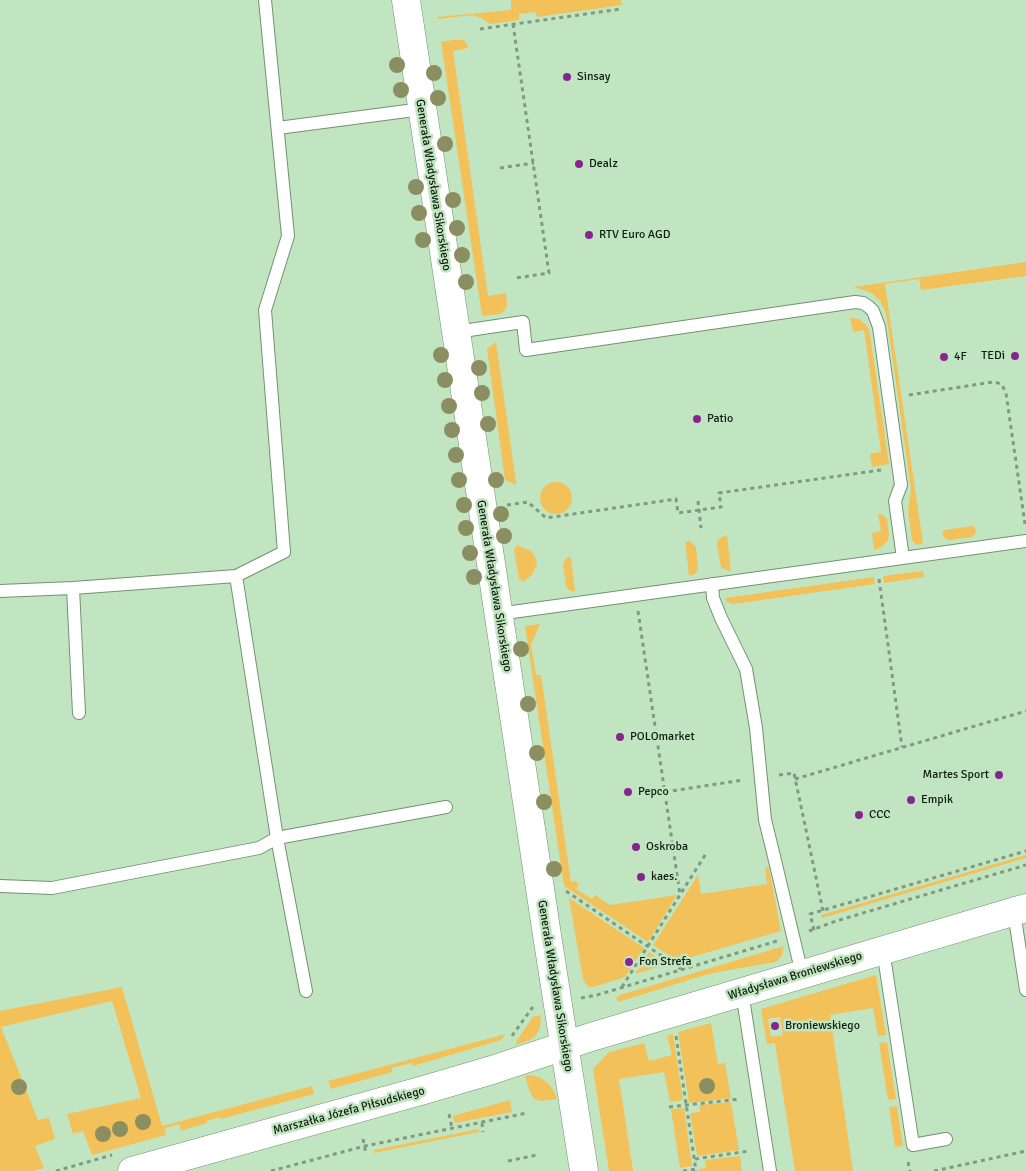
<!DOCTYPE html>
<meta charset="utf-8">
<style>
body{margin:0}
canvas{display:block;background:#c2e5c1}
</style>
<canvas width="1026" height="1171"></canvas>
<script>
const ctx = document.querySelector('canvas').getContext('2d');
ctx.lineJoin = 'round';
function paint(path, color) { ctx.fillStyle = color; ctx.fill(path, 'evenodd'); }
const poly = rows => new Path2D(rows.map(r => 'M' + r).join(''));
function stroke(path, color, width, dash) { ctx.strokeStyle = color; ctx.lineWidth = width; ctx.lineCap = dash ? 'butt' : 'round'; ctx.setLineDash(dash || []); ctx.stroke(path); }
function write(font, color, halo, rows, align = 'center') {
  ctx.font = font + ' Signika,sans-serif'; ctx.lineWidth = 5; ctx.setLineDash([]); ctx.textBaseline = 'middle'; ctx.strokeStyle = halo; ctx.fillStyle = color; for (const [text, x, y, turn = 0] of rows) {
    ctx.save(); ctx.translate(x, y); ctx.rotate((+turn || 0) * Math.PI / 180); ctx.textAlign = isNaN(turn) ? turn : align; if (halo) ctx.strokeText(text, 0, 0); ctx.fillText(text, 0, 0); ctx.restore();
  }
}
const green = poly([
 [511,0,623,0,621,0,622,5,537,17,536,12,519,14,519,20,490,24,481,18,473,15,438,19,437,17,511,10],
 [453,40,463,40,466,42,468,46,468,48,453,51,488,296,506,293,507,306,504,311,500,314,482,316,441,42],
 [1026,262,1026,276,921,290,919,279,885,284,923,543,917,545,914,543,912,540,908,511,911,489,886,313,880,301,873,294,864,290,853,287],
 [850,318,859,319,864,323,868,327,870,334,889,464,872,467,870,454,881,452,864,330,853,332],
 [496,342,516,482,516,485,505,480,487,349],
 '540 498a16 16 0 1 1 32 0a16 16 0 1 1-32 0Z',
 [878,514,883,515,887,519,889,535,888,540,885,544,880,548,874,550,872,533,881,531],
 [973,526,976,530,975,534,972,537,949,540,945,538,943,535,942,533,944,530],
 [727,535,731,571,724,569,721,567,717,544,718,540,722,537],
 [685,541,690,541,696,547,698,569,695,574,689,576],
 [517,545,531,551,536,559,537,564,532,575,523,582,519,579,514,550],
 [568,557,571,557,575,592,569,590,566,586,563,565,565,560],
 [923,571,924,577,884,583,883,576],
 [874,577,875,584,734,604,727,602,725,598],
 [540,624,531,645,536,675,541,675,571,882,575,881,579,884,576,889,592,899,595,895,610,905,677,895,648,942,564,886,525,626],
 [1026,855,1026,858,822,918,821,915],
 [768,867,769,868,781,931,678,961,653,945,698,875,701,894,767,884,765,868],
 [569,898,644,948,625,977,593,987,589,987,585,983,583,979],
 [784,946,782,955,776,962,724,971,705,975,618,1002,616,998,620,995],
 [649,952,668,964,635,974],
 [876,975,886,1035,878,1036,873,1008,830,1015,853,1171,795,1171,775,1043,767,1044,761,1009],
 [780,1017,783,1035,771,1037,768,1019],
 [122,987,162,1126,312,1086,314,1094,221,1119,220,1117,206,1121,207,1123,181,1131,179,1124,165,1128,166,1135,92,1155,83,1131,73,1134,67,1114,141,1098,112,1001,1,1027,38,1120,49,1118,55,1139,35,1146,44,1168,33,1171,0,1171,0,1011],
 [541,1015,540,1028,536,1035,530,1040,516,1045,517,1040,533,1017],
 [711,1023,718,1064,725,1063,731,1098,689,1103,678,1032],
 [506,1034,501,1040,413,1066,412,1063,392,1068,392,1072,331,1089,328,1081],
 [673,1034,683,1100,670,1102,664,1072,619,1079,633,1171,609,1171,593,1069,609,1052,644,1043,649,1061,672,1055,667,1036],
 [887,1042,896,1099,888,1100,879,1043],
 [530,1075,539,1077,548,1083,554,1091,557,1099,541,1101,534,1099,530,1092,525,1076],
 [510,1100,512,1112,455,1123,453,1116],
 [731,1102,739,1150,697,1156,690,1113,700,1112,699,1105],
 [897,1106,903,1146,895,1147,889,1107],
 [684,1108,692,1166,680,1168,671,1109],
 [479,1129,479,1132,374,1153,374,1150],
 [740,1156,742,1171,699,1171,699,1169,706,1168,705,1160]
]);
const path = poly([
 [513,24,549,273,516,278],
 [480,29,621,9],
 [500,168,534,163],
 [909,395,993,382,998,383,1002,385,1006,393,1025,524],
 [698,501,701,528],
 [507,505,528,502,546,518,676,499,678,513,721,507,719,493,881,470],
 [879,579,902,747],
 [638,611,680,895],
 [779,775,794,773,823,911],
 [795,779,1026,711],
 [665,792,743,780],
 [566,891,681,969],
 [814,930,810,914,1026,851],
 [809,931,836,921,1026,865],
 [622,987,707,852],
 [581,998,597,995,777,941],
 [512,1036,532,1008,534,1008],
 [676,1036,696,1171],
 [669,1107,740,1099],
 [449,1114,452,1128],
 [482,1123,483,1132],
 [363,1139,366,1154],
 [695,1159,749,1151],
 [508,1161,537,1155],
 [908,1162,910,1171],
 [56,1171,112,1155],
 [271,1171,365,1146,527,1113],
 [683,1171,696,1169],
 [934,1171,1026,1151]
]);
const service = poly([
 [278,128,422,109],
 [456,332,523,322,526,350,855,302,863,303,869,307,873,311,879,327,901,485,895,501,903,558],
 [236,576,277,838,306,991],
 [712,584,713,598,721,618,746,669,756,728,765,820,772,848,802,974],
 [73,588,79,713],
 [0,591,73,588,236,576,284,552,265,310,288,236,265,0],
 [498,614,1026,541],
 [0,886,52,888,259,848,277,838,446,807],
 [1014,912,1026,990],
 [883,950,913,1145,946,1139],
 [742,992,770,1171]
]);
const tertiary = poly([
 [406,0,547,935,584,1171],
 [132,1171,424,1090,492,1070,591,1037,1026,908]
]);
const trees = [
 [397,65],
 [434,73],
 [401,90],
 [438,98],
 [445,144],
 [416,187],
 [453,200],
 [419,213],
 [457,228],
 [423,240],
 [462,255],
 [466,282],
 [441,355],
 [479,368],
 [445,380],
 [482,393],
 [449,406],
 [488,424],
 [452,430],
 [456,455],
 [459,480],
 [496,480],
 [464,505],
 [501,514],
 [466,528],
 [504,536],
 [470,553],
 [474,577],
 [521,649],
 [528,704],
 [537,753],
 [544,802],
 [554,869],
 [707,1086],
 [19,1087],
 [143,1122],
 [120,1129],
 [103,1134]
];
const markers = [
 [567,77,5,"#86258f"],
 [579,164,5,"#86258f"],
 [589,235,5,"#86258f"],
 [1015,356,5,"#86258f"],
 [944,357,5,"#86258f"],
 [697,419,5,"#86258f"],
 [620,737,5,"#86258f"],
 [999,775,5,"#86258f"],
 [628,792,5,"#86258f"],
 [911,800,5,"#86258f"],
 [859,815,5,"#86258f"],
 [636,847,5,"#86258f"],
 [641,877,5,"#86258f"],
 [629,962,5,"#86258f"],
 [775,1026,5,"#86258f"]
];
const poiNames = [
 ["Sinsay",577,77],
 ["Dealz",589,164],
 ["RTV Euro AGD",599,235],
 ["TEDi",1005,356,"right"],
 ["4F",954,357],
 ["Patio",707,419],
 ["POLOmarket",630,737],
 ["Martes Sport",989,775,"right"],
 ["Pepco",638,792],
 ["Empik",921,800],
 ["CCC",869,815],
 ["Oskroba",646,847],
 ["kaes.",651,877],
 ["Fon Strefa",639,962],
 ["Broniewskiego",785,1026]
];
const streetNames = [
 ["Generała Władysława Sikorskiego",433,185,81],
 ["Generała Władysława Sikorskiego",494,586,81],
 ["Władysława Broniewskiego",795,976,-17],
 ["Generała Władysława Sikorskiego",555,986,81],
 ["Marszałka Józefa Piłsudskiego",349,1111,-15]
];
paint(green, '#f2c159');
stroke(service, '#729271', 14);
stroke(tertiary, '#729271', 29);
stroke(path, '#809a7f', 3, [4, 4]);
stroke(service, '#fff', 12);
stroke(tertiary, '#fff', 28);
ctx.fillStyle = '#8b8e61';
for (const [x, y] of trees) { ctx.beginPath(); ctx.arc(x, y, 8, 0, 2 * Math.PI); ctx.fill(); }
for (const [x, y, r, color] of markers) { const dot = new Path2D(); dot.arc(x, y, r, 0, 2 * Math.PI); ctx.fillStyle = color; ctx.fill(dot); stroke(dot, '#c2e5c1', 2); }
write('12px', '#0f1c0f', '#c2e5c1', poiNames, 'left');
write('12px', '#0f1c0f', '#c2e5c1', streetNames);
</script>
